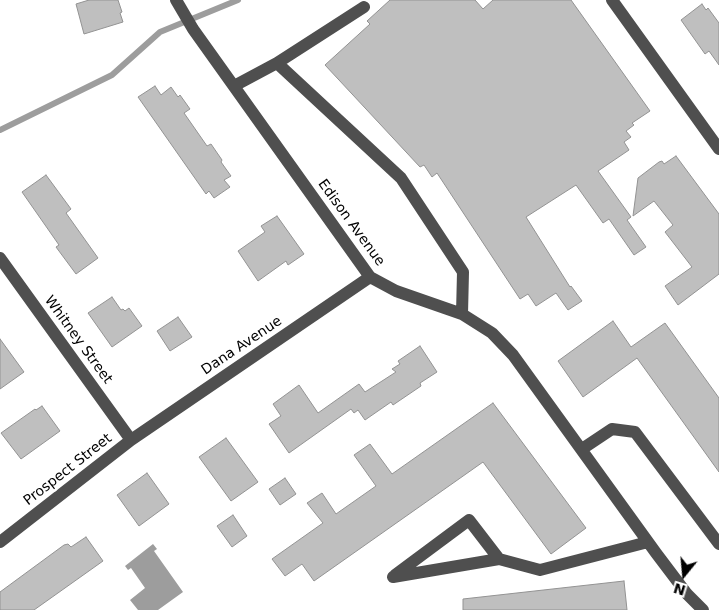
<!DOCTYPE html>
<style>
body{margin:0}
#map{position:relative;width:719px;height:610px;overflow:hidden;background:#fff;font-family:"DejaVu Sans",sans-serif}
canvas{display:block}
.north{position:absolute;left:659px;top:550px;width:50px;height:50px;-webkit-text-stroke:4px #fff;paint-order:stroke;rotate:197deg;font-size:14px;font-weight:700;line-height:20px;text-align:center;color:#000}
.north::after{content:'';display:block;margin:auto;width:18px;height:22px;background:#000;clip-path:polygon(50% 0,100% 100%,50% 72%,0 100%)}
</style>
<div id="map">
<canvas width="719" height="610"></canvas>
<div class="north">N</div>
</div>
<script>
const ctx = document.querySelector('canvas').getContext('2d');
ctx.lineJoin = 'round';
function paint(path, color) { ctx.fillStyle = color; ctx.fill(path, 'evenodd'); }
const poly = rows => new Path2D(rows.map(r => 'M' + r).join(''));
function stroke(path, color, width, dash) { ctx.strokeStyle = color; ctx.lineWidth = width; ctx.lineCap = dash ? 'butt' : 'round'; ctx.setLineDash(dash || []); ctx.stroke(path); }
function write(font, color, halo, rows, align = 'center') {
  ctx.font = font + ' "DejaVu Sans",sans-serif'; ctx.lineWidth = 5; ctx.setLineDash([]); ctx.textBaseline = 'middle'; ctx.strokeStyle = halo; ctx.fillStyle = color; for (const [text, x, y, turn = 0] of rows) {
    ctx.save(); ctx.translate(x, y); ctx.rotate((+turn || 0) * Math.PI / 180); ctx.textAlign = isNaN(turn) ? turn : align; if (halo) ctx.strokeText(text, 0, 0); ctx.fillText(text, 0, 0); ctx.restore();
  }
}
const water = poly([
 [153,544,157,549,154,551,183,592,158,610,138,610,130,600,145,588,131,568,128,570,125,566]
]);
const stream = poly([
 [0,130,112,75,160,32,238,0]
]);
const building = poly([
 [89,0,118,0,122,12,120,13,123,22,84,34,76,4,89,0],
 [390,0,475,0,483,9,493,0,571,0,650,111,632,123,634,125,626,131,631,137,624,142,629,150,598,171,631,217,627,220,646,247,634,255,609,219,603,223,576,185,526,217,570,287,571,286,582,301,568,310,556,293,536,306,528,294,520,299,437,173,432,177,424,165,420,167,325,65,370,24,367,21,390,0],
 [702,4,706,10,708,8,719,23,719,65,709,51,705,54,681,20,702,4],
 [155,86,161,95,171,87,178,97,180,95,190,109,184,113,207,146,211,144,222,160,221,162,231,176,224,180,230,187,214,198,209,191,206,194,138,97,155,86],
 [676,156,719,214,719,274,678,305,665,286,692,267,665,232,673,225,654,201,633,216,638,178,659,162,662,161,664,164,676,156],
 [46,175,71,209,66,213,98,258,76,274,56,247,59,245,22,192,46,175],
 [277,216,304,254,288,265,286,261,258,281,238,251,265,232,261,226,277,216],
 [112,297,121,310,123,309,125,311,129,308,142,326,112,347,88,313,112,297],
 [178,317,192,337,170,351,157,331,178,317],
 [613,321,631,347,665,323,719,398,719,472,637,358,583,397,558,361,613,321],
 [0,339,24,372,0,389,0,339],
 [420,346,437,372,420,383,421,386,393,405,391,402,365,420,358,410,354,413,351,409,289,453,269,424,281,416,273,404,299,385,318,413,359,384,365,392,396,372,392,369,400,364,398,361,420,346],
 [493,403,586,528,551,554,483,462,314,581,302,564,285,576,272,559,323,523,307,503,322,493,336,514,376,486,354,455,370,444,392,474,493,403],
 [42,406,60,431,21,459,1,433,35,409,36,410,42,406],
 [226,438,258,482,231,501,199,457,226,438],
 [147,473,169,504,139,526,117,495,147,473],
 [285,478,296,494,280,505,269,489,285,478],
 [233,515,247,536,232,547,217,526,233,515],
 [86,537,103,561,34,610,0,610,0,592,64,545,68,544,71,547,86,537],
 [624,581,627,610,463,610,463,599,624,581]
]);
const minor = poly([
 [176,0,193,29,370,277,396,291,462,314,492,333,513,355,656,553,687,594,703,610],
 [612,0,719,149],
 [277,63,364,7],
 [234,86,277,63,401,178,463,272,462,314],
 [0,258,131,440],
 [582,449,612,429,635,432,719,544],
 [0,542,131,440,370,277],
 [395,575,469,520,499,559],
 [393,577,499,559,540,570,648,542]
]);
const streetNames = [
 ["Edison Avenue",351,223,54],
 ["Whitney Street",78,340,54],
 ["Dana Avenue",242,346,-34],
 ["Prospect Street",68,470,-38]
];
paint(water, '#9d9d9d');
stroke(stream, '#9d9d9d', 6);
paint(building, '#bfbfbf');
stroke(building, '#939393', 1);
stroke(minor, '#4f4f4f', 12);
write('14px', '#000', '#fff', streetNames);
</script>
